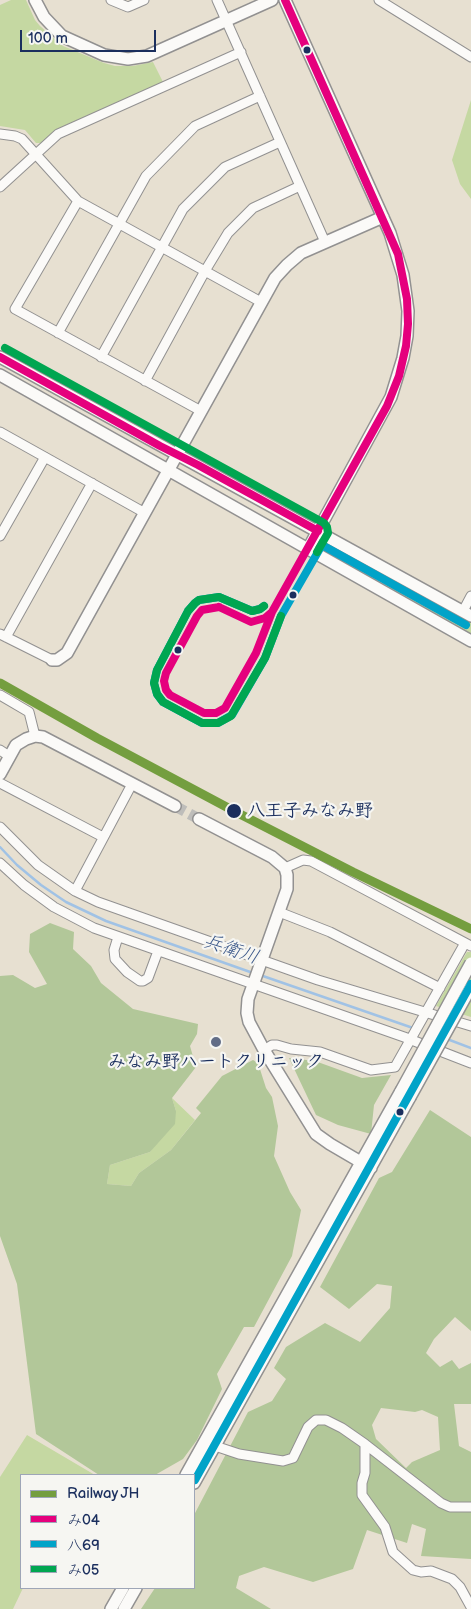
<!DOCTYPE html>
<meta charset="utf-8">
<style>
body{margin:0}
#map{position:relative;width:471px;height:1609px;overflow:hidden;background:#e7e0d1;font-family:"Balsamiq Sans","Klee One",sans-serif}
canvas{display:block}
.legend{position:absolute;left:20px;top:1474px;width:175px;height:115px;box-sizing:border-box;background:#f6f6f2;border:1px solid #9ea6b7;margin:0;padding:6px 9px;list-style:none;font-size:15px;color:#1b2f5e}
.legend li{display:flex;align-items:center;gap:10px;height:25px}
.legend b{width:25px;border:1px solid #9ea6b7}
.scale{position:absolute;left:20px;top:30px;width:136px;height:22px;box-sizing:border-box;border:2px solid #1b2f5e;border-top:0;padding-left:6px;font-size:15px;line-height:18px;white-space:nowrap;color:#1b2f5e;-webkit-text-stroke:4px #f6f6f2;paint-order:stroke}
</style>
<div id="map">
<canvas width="471" height="1609"></canvas>
<ul class="legend">
<li><b style="height:6px;background:#749e3f"></b>Railway JH</li>
<li><b style="height:6px;background:#e5007d"></b>み04</li>
<li><b style="height:6px;background:#01a3c8"></b>八69</li>
<li><b style="height:6px;background:#00a651"></b>み05</li>
</ul>
<div class="scale">100 m</div>
</div>
<script>
const ctx = document.querySelector('canvas').getContext('2d');
ctx.lineJoin = 'round';
function paint(path, color) { ctx.fillStyle = color; ctx.fill(path, 'evenodd'); }
const poly = rows => new Path2D(rows.map(r => 'M' + r).join(''));
function stroke(path, color, width, dash) { ctx.strokeStyle = color; ctx.lineWidth = width; ctx.lineCap = dash ? 'butt' : 'round'; ctx.setLineDash(dash || []); ctx.stroke(path); }
function write(font, color, halo, rows, align = 'center') {
  ctx.font = font + ' "Balsamiq Sans","Klee One",sans-serif'; ctx.lineWidth = 4.5; ctx.setLineDash([]); ctx.textBaseline = 'middle'; ctx.strokeStyle = halo; ctx.fillStyle = color; for (const [text, x, y, turn = 0] of rows) {
    ctx.save(); ctx.translate(x, y); ctx.rotate((+turn || 0) * Math.PI / 180); ctx.textAlign = isNaN(turn) ? turn : align; if (halo) ctx.strokeText(text, 0, 0); ctx.fillText(text, 0, 0); ctx.restore();
  }
}
const green = poly([
 [11,0,26,0,35,20,40,26,63,46,104,63,115,66,133,66,153,62,163,82,57,129,41,143,36,143,25,130,0,126,0,5],
 [471,100,471,199,460,184,452,160],
 [347,552,471,622,471,634,413,603,377,579,343,559],
 [467,952,471,952,471,1017,436,1006],
 [172,1098,195,1120,171,1150,139,1173,131,1186,107,1184,110,1165,150,1152,176,1111],
 [27,1435,95,1475,21,1475,21,1588,23,1588,13,1609,0,1609,0,1477]
]);
const forest = poly([
 [50,923,74,932,73,949,91,966,101,983,133,1009,198,1024,197,1034,190,1046,196,1067,172,1098,176,1111,175,1124,150,1152,110,1165,107,1184,131,1186,139,1173,171,1150,201,1113,196,1108,222,1076,253,1060,258,1063,266,1088,272,1097,278,1126,274,1156,290,1192,301,1210,292,1256,254,1327,244,1327,217,1374,222,1389,197,1440,183,1459,155,1475,99,1475,36,1434,17,1284,0,1236,0,976,13,975,35,988,47,984,29,952,30,934],
 [289,1058,315,1061,362,1078,391,1075,374,1105,371,1134,338,1125,316,1115],
 [430,1110,471,1137,471,1331,455,1317,434,1339,426,1353,440,1367,452,1360,459,1369,471,1363,471,1404,454,1404,459,1446,471,1452,471,1559,421,1556,426,1529,412,1524,407,1543,367,1530,353,1569,313,1582,264,1567,239,1576,236,1588,271,1609,141,1609,155,1588,194,1588,194,1515,248,1412,272,1401,286,1379,274,1368,286,1347,325,1323,360,1342,390,1308,392,1286,377,1284,349,1309,320,1287,379,1178,392,1172],
 [381,1408,415,1412,422,1410,438,1417,440,1450,412,1462,406,1468,376,1439,372,1425]
]);
const stream = poly([
 [0,847,17,865,41,885,66,902,106,921,253,973],
 [260,975,413,1028],
 [447,1039,471,1048]
]);
const secondaryTunnel = poly([
 [175,806,199,819]
]);
const street = poly([
 [111,0,128,7,144,0],
 [217,0,325,242],
 [379,0,471,57],
 [0,134,15,136,22,139,78,201,261,302],
 [0,187,58,134,241,52],
 [78,201,15,309,201,411],
 [58,333,146,176,195,126,260,96],
 [101,357,183,209,225,167,280,142],
 [145,381,205,271,228,233,253,208,300,186],
 [0,432,145,513],
 [0,536,45,457],
 [463,611,471,596],
 [0,634,52,660],
 [6,637,92,483],
 [0,695,29,712,35,736],
 [0,750,9,756],
 [0,783,103,837],
 [0,827,38,865,75,891,98,902,318,980,471,1026],
 [0,863,24,885,54,907,94,928,404,1037,471,1063],
 [285,868,303,860,311,861,471,946],
 [75,891,132,784],
 [279,912,330,932,440,988],
 [118,937,114,950,115,959,127,972,140,981,143,981,148,978,158,951],
 [264,1050,272,1045,277,1045,291,1049,320,1052,371,1070,395,1067,465,943],
 [209,1444,239,1454,283,1461,293,1458,308,1427,316,1420,326,1420,342,1428,365,1444,441,1503,450,1507,471,1507],
 [365,1444,365,1473,362,1483,362,1495,385,1527,393,1552,413,1570,421,1572,431,1571,452,1579,460,1587,471,1607]
]);
const secondary = poly([
 [35,0,44,17,62,36,104,55,128,59,147,56,272,0],
 [285,0,390,233,403,275,408,311,407,336,403,358,391,397,308,549],
 [0,357,471,616],
 [0,375,471,641],
 [52,660,57,660,67,653,275,278,287,265,301,253,383,217],
 [0,774,16,745,26,739,35,736,43,737,175,806],
 [199,819,272,857,285,868,287,875,287,889,248,999,247,1013,249,1022,264,1050,316,1134,330,1144,371,1168],
 [186,1475,401,1091],
 [194,1483,410,1097],
 [111,1609,123,1588],
 [124,1609,136,1588]
]);
const secondaryBridge = poly([
 [401,1091,471,963],
 [410,1097,471,987]
]);
const bus1 = poly([
 [0,357,160,446,198,465,318,531],
 [219,607,251,622,265,618,272,612,256,653,225,708,216,713,204,713,170,695,166,690,164,681,166,673,197,616,202,610,219,607],
 [272,612,387,406,399,376,406,346,408,324,407,299,398,254,285,0]
]);
const bus2 = poly([
 [264,606,260,609,252,611,219,597,199,600,195,603,188,611,157,670,154,683,157,694,163,702,202,723,218,723,232,715,265,658,281,616,322,545,466,625],
 [195,1480,471,984]
]);
const bus3 = poly([
 [5,348,324,523,327,527,328,533,317,552],
 [264,606,260,609,252,611,219,597,199,600,195,603,188,611,157,670,154,683,157,694,163,702,202,723,218,723,231,716,265,658,281,616]
]);
const rail1 = poly([
 [0,683,97,738,234,811,353,872,471,929]
]);
const markers = [
 [307,50,4.5,"#1b2f5e"],
 [293,595,4.5,"#1b2f5e"],
 [178,650,4.5,"#1b2f5e"],
 [234,811,8,"#1b2f5e"],
 [216,1042,6,"#626d86"],
 [400,1112,4.5,"#1b2f5e"]
];
const stopNames = [
 ["八王子みなみ野",247,811]
];
const poiNames = [
 ["みなみ野ハートクリニック",216,1062]
];
const waterNames = [
 ["兵衛川",231,950,19]
];
paint(green, '#c5d8a2');
paint(forest, '#b2c799');
stroke(stream, '#a0c2e5', 2.5);
stroke(secondaryTunnel, '#bebdba', 11, [11, 5.5]);
stroke(street, '#929191', 11);
stroke(secondary, '#929191', 14);
stroke(street, '#fbfaf8', 9);
stroke(secondary, '#fbfaf8', 11);
stroke(secondaryBridge, '#929191', 14, []);
stroke(secondaryBridge, '#fbfaf8', 11);
stroke(bus1, '#e5007d', 8);
stroke(bus2, '#01a3c8', 8);
stroke(bus3, '#00a651', 8);
stroke(rail1, '#749e3f', 9);
for (const [x, y, r, color] of markers) { const dot = new Path2D(); dot.arc(x, y, r, 0, 2 * Math.PI); ctx.fillStyle = color; ctx.fill(dot); stroke(dot, '#f6f6f2', 2); }
write('bold 18px', '#1b2f5e', '#f6f6f2', stopNames, 'left');
write('bold 18px', '#1b2f5e', '#f6f6f2', poiNames);
write('italic 19px', '#3a5789', '#f6f6f2', waterNames);
</script>
